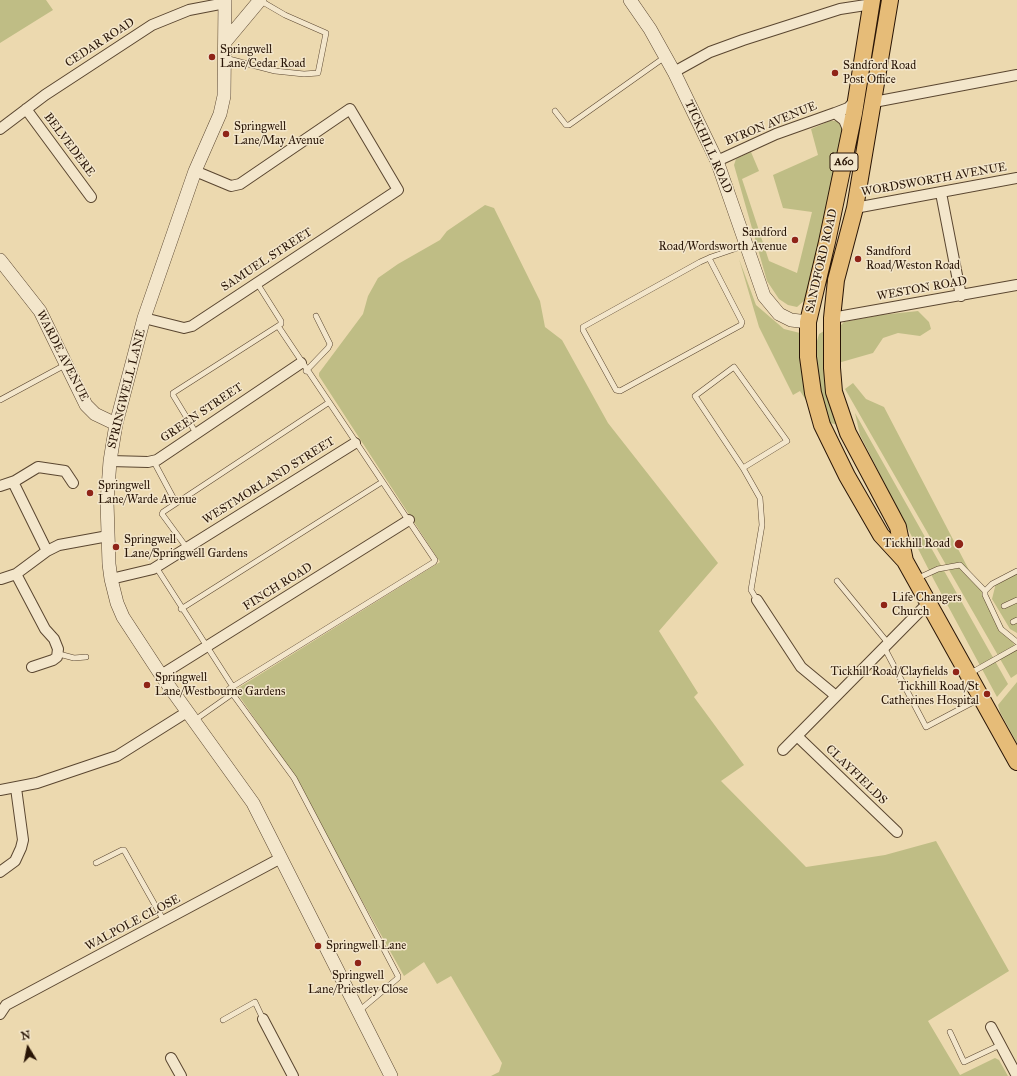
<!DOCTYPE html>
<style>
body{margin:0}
#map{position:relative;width:1017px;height:1076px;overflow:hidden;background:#ecd9af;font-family:"IM FELL Great Primer",serif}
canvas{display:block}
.north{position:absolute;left:8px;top:1028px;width:40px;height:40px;-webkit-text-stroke:3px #f3e6cb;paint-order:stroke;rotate:350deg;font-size:11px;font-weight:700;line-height:16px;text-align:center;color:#291506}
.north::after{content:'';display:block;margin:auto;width:14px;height:18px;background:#291506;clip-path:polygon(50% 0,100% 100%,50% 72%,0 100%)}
</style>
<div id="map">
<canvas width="1017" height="1076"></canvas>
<div class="north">N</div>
</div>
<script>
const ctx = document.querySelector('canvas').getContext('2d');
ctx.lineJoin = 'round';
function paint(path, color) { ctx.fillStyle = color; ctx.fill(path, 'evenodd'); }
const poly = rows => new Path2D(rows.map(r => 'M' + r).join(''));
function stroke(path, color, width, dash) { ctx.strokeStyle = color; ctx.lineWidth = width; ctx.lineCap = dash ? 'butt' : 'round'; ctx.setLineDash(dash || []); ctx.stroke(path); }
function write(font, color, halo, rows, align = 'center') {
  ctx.font = font + ' "IM FELL Great Primer",serif'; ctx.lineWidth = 3; ctx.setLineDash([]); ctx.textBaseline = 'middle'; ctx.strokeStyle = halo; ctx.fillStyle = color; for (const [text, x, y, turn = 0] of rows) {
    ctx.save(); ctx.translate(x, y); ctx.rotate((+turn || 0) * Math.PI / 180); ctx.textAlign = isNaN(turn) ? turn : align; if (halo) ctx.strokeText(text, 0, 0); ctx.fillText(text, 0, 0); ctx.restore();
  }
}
const green = poly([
 [0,0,46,0,53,10,0,43],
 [830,121,838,121,845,131,806,299,797,307,788,305,779,299,767,281,734,165,736,159,751,152,759,171,742,179,769,261,797,273,812,212,783,208,773,175,818,155,811,129],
 [485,205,494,208,540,301,545,327,562,340,608,423,718,563,659,631,698,693,694,697,744,765,721,781,806,867,885,855,936,841,1009,971,928,1021,960,1075,995,1058,999,1060,1008,1076,491,1076,499,1072,502,1063,451,976,437,984,424,962,404,976,286,764,235,690,440,562,319,376,319,373,363,314,368,296,378,278,398,264,440,240,447,231],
 [739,259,756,305,784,329,800,333,811,408,800,391,793,395,759,327],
 [918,311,929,322,931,329,920,336,898,333,883,338,873,353,838,363,837,329,844,322,881,315],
 [824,331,824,363,829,395,838,425,827,422,819,390,815,348,819,334],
 [853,383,866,399,884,407,970,572,1017,649,1017,674,1011,678,845,389],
 [855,413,1008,684,997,697,934,580,860,435],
 [1017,572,1017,633,1010,629,992,599,996,583],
 [1017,682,1017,743,1000,712,998,705]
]);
const service = poly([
 [225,58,275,71,304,74,318,73,326,33,285,15,261,1],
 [555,111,566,125,569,125,665,57],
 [709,258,742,322,741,325,620,391,616,390,583,330,583,327,700,262,709,258,711,257,746,245],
 [278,326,435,560,434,562,229,689,294,778,398,976,398,978,359,1011],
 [306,371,328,348,330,344,316,316],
 [0,400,65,365],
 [196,433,173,395,173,393,281,324,281,321,257,283],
 [153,460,176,503],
 [743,468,787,441,734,367,695,396,743,468,760,498,762,525,751,590,757,600],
 [187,548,162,514,163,512,328,403],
 [156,567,233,687],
 [1017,571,992,584,985,591,985,595,1001,629,1017,642],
 [916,579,938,569,960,565,985,591],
 [837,581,888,643],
 [1004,606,1017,600],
 [181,609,382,482],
 [1013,622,1017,620],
 [884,647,926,727,979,699],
 [59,654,74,658,86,657],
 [969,674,1017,647],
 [195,720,232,694],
 [96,863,122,850,124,850,164,921],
 [223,1020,255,1002,263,1019],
 [950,1032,964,1062,1000,1045]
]);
const minor = poly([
 [674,72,710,52,743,40,840,9,872,4],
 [874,102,1017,75],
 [26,109,91,197],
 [0,129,45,95,152,25,189,10,225,3],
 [850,134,844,120,835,113,848,108,856,100],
 [717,161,776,134,835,113],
 [941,193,961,296],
 [855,208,1017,178],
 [144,318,184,328,192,326,398,190,350,109,240,184,231,186,195,171],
 [832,318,1017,285],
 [110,461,148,462,157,460,301,363],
 [13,482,47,551],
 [0,486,15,481,38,467,65,471,73,483],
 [16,574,45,629,54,639,58,649,57,657,53,660,32,667],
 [1,579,16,574,47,551,59,545,108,536],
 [111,579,153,569,355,443],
 [757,600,801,667,836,696],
 [161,675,409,520],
 [797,736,897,832],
 [783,750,928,603],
 [0,790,37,783,117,756,187,712],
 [0,872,15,861,21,848,23,840,16,788],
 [0,1014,6,1005,281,858],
 [263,1019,293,1076],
 [991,1027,1017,1076],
 [171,1058,181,1076]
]);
const tertiary = poly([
 [225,0,224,96,220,114,195,171,144,318,116,424,110,461,107,502,109,564,111,579,117,603,123,617,161,675,253,803,391,1076],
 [630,0,650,29,674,72,717,161,764,296,779,314,791,320,808,322],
 [225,42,260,0],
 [0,260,40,311,86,405,95,414,116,424]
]);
const primary = poly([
 [872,0,854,113,827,242,808,322,808,357,813,393,822,425,847,476,881,535,905,561,1017,762],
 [890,0,855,208,836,280,832,318,832,368,834,392,848,433,898,527,905,561]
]);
const markers = [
 [212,57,4,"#8f2418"],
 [835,73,4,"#8f2418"],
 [226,134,4,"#8f2418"],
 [795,240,4,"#8f2418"],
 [858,259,4,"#8f2418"],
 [90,493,4,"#8f2418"],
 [959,544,5,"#8f2418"],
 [116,547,4,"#8f2418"],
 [884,605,4,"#8f2418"],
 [956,672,4,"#8f2418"],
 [147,685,4,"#8f2418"],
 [987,694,4,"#8f2418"],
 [318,946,4,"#8f2418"],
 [358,963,4,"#8f2418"]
];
const shields = [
 [844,162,28]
];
const shieldNames = [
 ["A60",844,162]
];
const streetNames = [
 ["CEDAR ROAD",100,43,-33],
 ["BYRON AVENUE",771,124,-22],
 ["BELVEDERE",69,145,53],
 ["TICKHILL ROAD",708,147,66],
 ["WORDSWORTH AVENUE",934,180,-10],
 ["SAMUEL STREET",267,260,-33],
 ["SANDFORD ROAD",822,261,-77],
 ["WESTON ROAD",922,289,-10],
 ["WARDE AVENUE",62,356,63],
 ["SPRINGWELL LANE",127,389,-76],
 ["GREEN STREET",202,413,-34],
 ["WESTMORLAND STREET",269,481,-32],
 ["FINCH ROAD",278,587,-32],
 ["CLAYFIELDS",856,775,44],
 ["WALPOLE CLOSE",133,923,-28]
];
const poiNames = [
 ["Springwell",220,50],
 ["Lane/Cedar Road",220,64],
 ["Sandford Road",843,66],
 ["Post Office",843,80],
 ["Springwell",234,127],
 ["Lane/May Avenue",234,141],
 ["Sandford",787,233,"right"],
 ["Road/Wordsworth Avenue",787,247,"right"],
 ["Sandford",866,252],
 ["Road/Weston Road",866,266],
 ["Springwell",98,486],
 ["Lane/Warde Avenue",98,500],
 ["Springwell",124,540],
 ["Lane/Springwell Gardens",124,554],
 ["Tickhill Road",950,544,"right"],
 ["Life Changers",892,598],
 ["Church",892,612],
 ["Tickhill Road/Clayfields",948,672,"right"],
 ["Springwell",155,678],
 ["Lane/Westbourne Gardens",155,692],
 ["Tickhill Road/St",979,687,"right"],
 ["Catherines Hospital",979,701,"right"],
 ["Springwell Lane",326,946],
 ["Springwell",358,976,"center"],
 ["Lane/Priestley Close",358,990,"center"]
];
paint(green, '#bfbd85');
stroke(service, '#5a4630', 6);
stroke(minor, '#5a4630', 12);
stroke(tertiary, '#5a4630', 14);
stroke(primary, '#291506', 18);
stroke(service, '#f3e6cb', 5);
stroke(minor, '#f3e6cb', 10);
stroke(tertiary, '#f3e6cb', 13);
stroke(primary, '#e6bc78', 16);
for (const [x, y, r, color] of markers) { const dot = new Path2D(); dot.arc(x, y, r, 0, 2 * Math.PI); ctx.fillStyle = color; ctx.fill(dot); stroke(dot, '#f3e6cb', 1.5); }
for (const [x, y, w] of shields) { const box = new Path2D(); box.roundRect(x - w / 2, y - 9, w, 18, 3); ctx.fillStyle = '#f3e6cb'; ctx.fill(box); stroke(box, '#291506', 1); }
write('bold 11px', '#291506', null, shieldNames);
write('12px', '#291506', '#f3e6cb', streetNames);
write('12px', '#291506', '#f3e6cb', poiNames, 'left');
</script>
